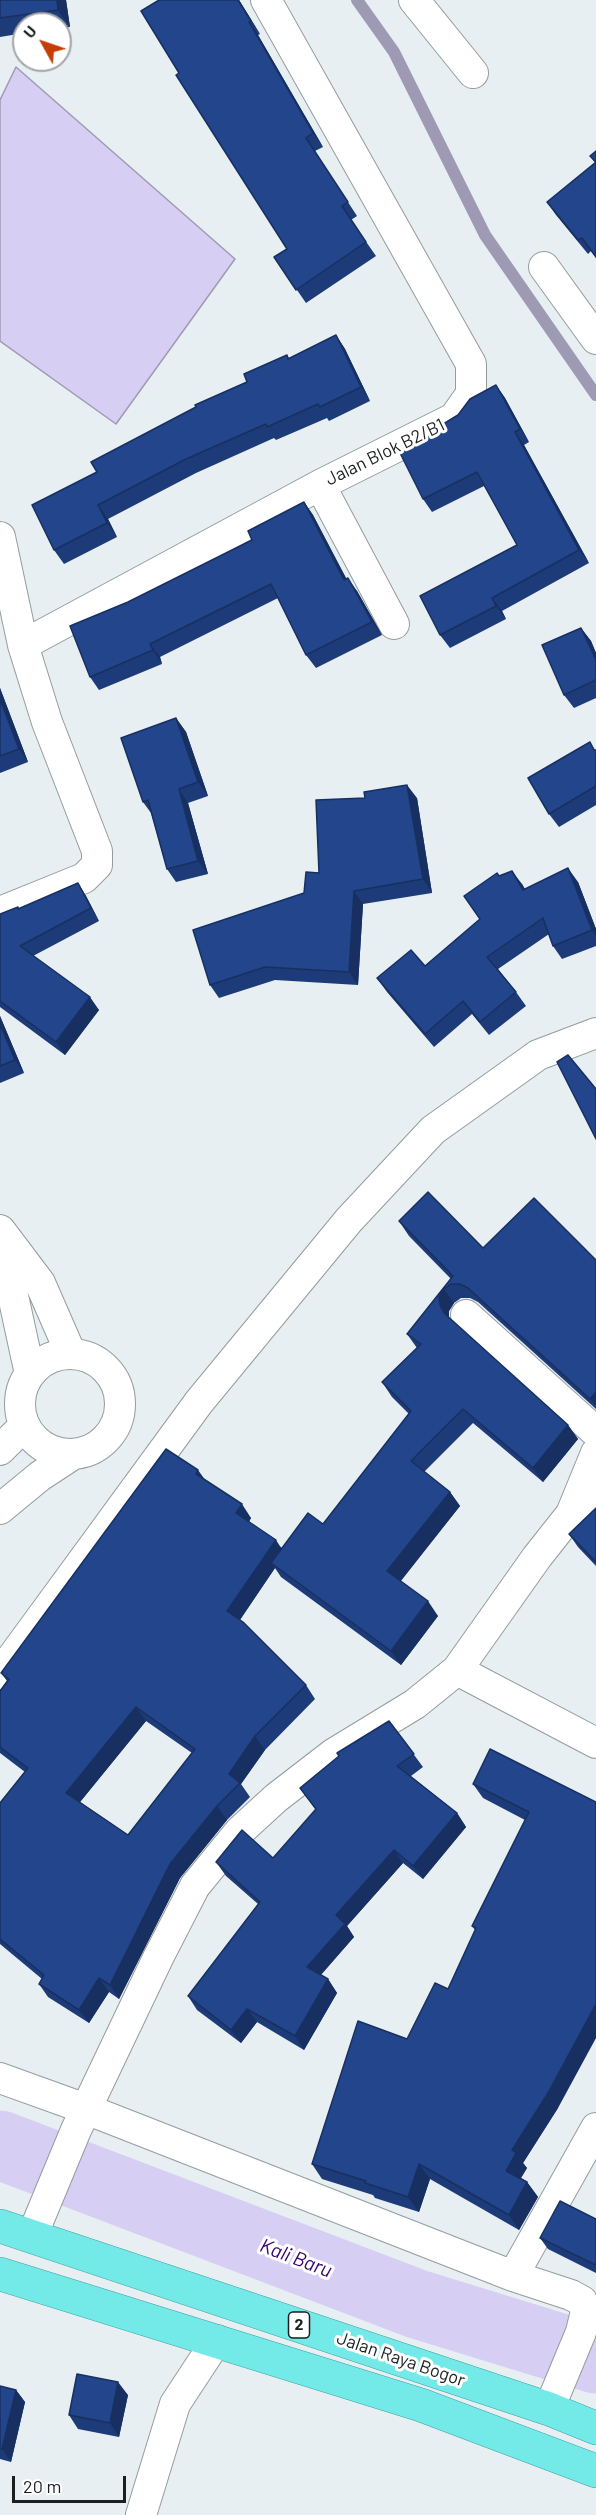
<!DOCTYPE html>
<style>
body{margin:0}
#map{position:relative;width:596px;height:2515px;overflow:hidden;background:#e7eff2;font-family:Barlow,sans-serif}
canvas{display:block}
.north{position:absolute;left:12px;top:12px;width:60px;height:60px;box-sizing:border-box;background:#fff;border:2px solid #a4a5a6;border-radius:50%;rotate:310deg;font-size:16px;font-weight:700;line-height:24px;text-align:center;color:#1c1f20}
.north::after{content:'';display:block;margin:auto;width:21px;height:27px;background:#c53d05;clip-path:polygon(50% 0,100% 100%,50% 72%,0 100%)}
.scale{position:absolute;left:12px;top:2476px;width:114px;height:27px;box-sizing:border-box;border:3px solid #1c1f20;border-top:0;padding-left:8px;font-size:18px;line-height:21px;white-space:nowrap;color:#1c1f20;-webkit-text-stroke:4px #fff;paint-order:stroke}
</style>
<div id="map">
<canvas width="596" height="2515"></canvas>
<div class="north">U</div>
<div class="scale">20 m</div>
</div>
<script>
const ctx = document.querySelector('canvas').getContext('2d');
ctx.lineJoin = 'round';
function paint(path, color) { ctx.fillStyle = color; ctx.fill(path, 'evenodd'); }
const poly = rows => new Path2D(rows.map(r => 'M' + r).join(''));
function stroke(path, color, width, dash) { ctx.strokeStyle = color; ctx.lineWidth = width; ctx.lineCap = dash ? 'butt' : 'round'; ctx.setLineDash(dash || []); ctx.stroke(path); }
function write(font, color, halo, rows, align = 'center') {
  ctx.font = font + ' Barlow,sans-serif'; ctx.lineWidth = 6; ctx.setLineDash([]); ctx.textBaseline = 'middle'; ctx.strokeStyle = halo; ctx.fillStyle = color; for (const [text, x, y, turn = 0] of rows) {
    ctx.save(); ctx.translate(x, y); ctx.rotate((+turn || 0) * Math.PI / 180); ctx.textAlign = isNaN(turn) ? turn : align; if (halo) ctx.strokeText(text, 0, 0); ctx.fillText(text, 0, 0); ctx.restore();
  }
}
const water = poly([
 [16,67,235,259,116,424,0,341,0,100,16,67]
]);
const stream = poly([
 [357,0,394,52,485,235,596,395]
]);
const river = poly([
 [0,2145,417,2304,596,2359]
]);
const minor = poly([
 [414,0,473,73],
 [544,267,596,339],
 [320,485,394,624],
 [0,537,23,645,47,722,97,851,97,865,84,878,0,912],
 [23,645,320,485,454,418,471,394,471,364,266,0],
 [0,1230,40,1283,71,1354],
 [0,1236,30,1374],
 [466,1315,596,1432],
 '20 1404a50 50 0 1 1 100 0a50 50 0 1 1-100 0Z',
 [0,1450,24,1426],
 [0,1509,40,1476,72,1455],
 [571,1514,596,1453],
 [457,1670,596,1743],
 [0,1674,199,1402,349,1220,433,1130,538,1055,596,1033],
 [0,2078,86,2109,513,2276,571,2295,582,2301,586,2311,581,2332,549,2409],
 [32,2236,76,2130,158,1958,195,1886,240,1831,276,1798,333,1754,415,1704,457,1670,537,1557,571,1514,596,1502],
 [513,2276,596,2128],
 [141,2515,175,2404,217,2340]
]);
const trunk = poly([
 [0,2226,549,2409,596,2428],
 [0,2274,421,2405,596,2471]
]);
const wall = poly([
 [0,0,66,0,70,27,60,28,60,24,24,24,24,33,0,37],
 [239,0,260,34,258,35,323,147,315,151,357,216,351,220,376,256,306,303,274,257,287,249,179,73],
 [596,151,596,258,591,251,588,254,556,215,547,202,595,163,590,156],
 [336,335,345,349,370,401,329,421,327,418,276,440,274,438,196,473,108,519,117,537,64,564,54,550,97,472,247,382,287,355,289,358],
 [496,385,505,398,529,442,524,445,589,563,502,611,506,619,450,648,440,635,517,545,484,486,432,512,423,499,458,415],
 [304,502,313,515,346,579,357,591,382,635,316,668,306,655,278,598,160,657,162,664,99,690,90,677,128,602,252,540],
 [581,628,591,641,596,653,596,698,574,708,564,695],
 [0,688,28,762,0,773],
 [176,718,186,732,208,796,188,803,208,874,176,882,167,869,151,813,143,802],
 [590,742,595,750,596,750,596,805,559,827,549,814],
 [417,798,432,893,363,904,358,985,275,980,219,998,210,985,304,893,319,873],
 [499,876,522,884,525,889,578,882,596,929,596,946,562,959,553,946,549,934,498,969,516,992,526,1006,489,1035,472,1014,434,1047,387,992,377,978,425,966,480,919],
 [78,883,86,896,99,921,33,956,99,1010,65,1055,0,1007,0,914,19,909],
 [0,1016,24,1073,0,1083],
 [399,1221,483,1248,596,1260,596,1409,478,1302,470,1298,461,1298,454,1303,449,1311,449,1318,568,1425,578,1439,543,1482,473,1423,424,1472,450,1492,460,1506,400,1581,438,1616,401,1665,281,1577,275,1568,240,1620,306,1685,315,1699,265,1750,241,1784,250,1797,227,1820,180,1878,119,1999,109,1992,89,2023,48,1997,39,1984,42,1979,0,1944,0,1803,25,1772,0,1753,0,1691,7,1681,1,1673,206,1481,251,1518,249,1522,282,1548,323,1524,409,1414,392,1397,382,1382,417,1348,407,1334,451,1279,409,1236],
 [146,1721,192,1753,128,1835,80,1802],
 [596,1508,596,1566,578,1547,569,1534],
 [389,1721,423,1767,411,1776,457,1813,466,1827,423,1879,403,1863,347,1926,354,1937,321,1975,328,1979,337,1993,304,2050,257,2022,241,2043,197,2010,188,1996,258,1904,226,1876,216,1862,273,1858,316,1810,300,1788],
 [473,1784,596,1802,558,2108,523,2163,527,2168,521,2178,527,2182,538,2197,519,2230,430,2179,419,2212,375,2198,373,2195,322,2179,312,2164,407,2039,448,1989,475,1930,472,1926,525,1820,483,1798],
 [596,2219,596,2273,548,2249,540,2238],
 [0,2386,16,2390,25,2402,11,2462,0,2459],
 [128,2395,119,2437,78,2429,69,2415]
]);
const shadedWall = poly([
 [57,0,66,0,70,27,58,10],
 [238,0,239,0,260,34,251,21],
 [249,22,258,35,323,147,313,133],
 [336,335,345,349,370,401,361,387],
 [496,385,505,398,529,442,520,429],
 [515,432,524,445,589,563,579,550],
 [304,502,313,515,354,593,344,580],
 [98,505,108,519,117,537,107,523],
 [348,578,357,591,382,635,372,622],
 [492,598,502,611,506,619,496,606],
 [581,628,591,641,596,653,596,660],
 [150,644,160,657,162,664,153,650],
 [0,688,28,762,19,749,0,699],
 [176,718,186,732,208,796,198,782],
 [407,785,417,798,432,893,423,879],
 [179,789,188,803,208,874,198,861],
 [568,868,578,882,596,929,596,936,592,930],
 [512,871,522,884,532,903,523,890],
 [78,883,86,896,99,921,91,908],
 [354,891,363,904,358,985,349,972],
 [90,997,99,1010,65,1055,56,1042],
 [0,1016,24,1073,15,1060,0,1024],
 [444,1289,454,1303,449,1311,449,1320,454,1327,440,1305,439,1297],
 [596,1392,596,1406,590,1399],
 [568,1425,578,1439,543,1482,533,1468],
 [198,1470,208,1484,196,1474],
 [450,1492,460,1506,397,1586,387,1571],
 [242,1504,251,1518,245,1527,236,1513],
 [276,1540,285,1554,271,1563,275,1568,237,1624,227,1611],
 [428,1601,438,1616,401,1665,391,1651],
 [136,1707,146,1721,76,1807,66,1793],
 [255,1736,265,1750,241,1784,229,1774],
 [217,1806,227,1820,180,1878,119,1999,110,1985,170,1864],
 [457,1813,466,1827,423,1879,413,1866],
 [394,1850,403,1863,347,1926,354,1937,316,1980,307,1967,336,1915],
 [99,1978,109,1992,89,2023,79,2010],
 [328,1979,337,1993,304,2050,295,2036],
 [596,2004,596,2038,558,2108,523,2163,527,2168,516,2186,506,2171,512,2150],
 [247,2009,257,2022,241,2043,231,2030],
 [419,2164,430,2179,419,2212,408,2197],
 [527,2182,538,2197,519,2230,509,2215],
 [118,2382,128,2395,119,2437,110,2423],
 [16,2390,25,2402,11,2462,2,2449]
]);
const building = poly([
 [0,0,57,0,58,10,0,18,0,0],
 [159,0,238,0,251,21,249,22,313,133,306,138,348,202,342,206,366,242,296,290,274,257,287,249,176,75,179,73,141,11,159,0],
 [596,151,596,257,582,238,578,240,547,202,596,162,590,156,596,151],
 [336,335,361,387,320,407,318,404,267,427,266,424,186,459,98,505,107,523,54,550,32,505,97,472,91,462,196,407,195,405,247,382,244,374,287,355,288,359,336,335],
 [496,385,520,429,515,432,579,550,492,598,496,606,440,635,420,596,517,545,477,472,423,499,399,451,436,432,435,429,458,415,470,399,496,385],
 [304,502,344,580,348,578,372,622,306,655,271,584,150,644,153,650,90,677,70,626,128,602,252,540,248,531,304,502],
 [581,628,596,660,596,680,564,695,542,645,581,628],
 [0,699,19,749,0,756,0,699],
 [176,718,198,782,179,789,198,861,167,869,148,800,143,802,121,738,176,718],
 [590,742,594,750,596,750,596,786,549,814,528,778,590,742],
 [407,785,423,879,354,891,349,972,265,967,210,985,193,930,304,893,306,872,319,873,316,800,365,798,364,792,407,785],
 [568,868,592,930,553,946,543,918,487,957,516,992,480,1022,463,1001,425,1034,377,978,411,950,425,966,480,919,464,896,497,873,499,876,512,871,523,890,568,868],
 [78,883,91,908,20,946,90,997,56,1042,0,1001,0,914,18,907,18,909,78,883],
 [0,1024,15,1060,0,1066,0,1024],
 [568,1055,596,1089,596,1139,557,1062,568,1055],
 [428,1192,483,1248,534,1198,596,1260,596,1392,590,1399,468,1288,460,1284,451,1284,444,1289,439,1297,440,1305,444,1313,568,1425,533,1468,463,1409,411,1461,450,1492,387,1571,428,1601,391,1651,271,1563,308,1513,323,1524,411,1411,382,1382,421,1344,407,1334,453,1276,399,1221,428,1192],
 [166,1449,198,1470,196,1474,242,1504,236,1513,276,1540,227,1611,243,1622,306,1685,255,1736,229,1774,240,1783,217,1806,170,1864,110,1985,99,1978,79,2010,39,1984,44,1975,0,1939,0,1803,28,1768,0,1747,0,1691,9,1679,1,1673,166,1449],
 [136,1707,195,1749,128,1835,66,1793,136,1707],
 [596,1508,596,1562,569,1534,596,1508],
 [389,1721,414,1754,397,1766,457,1813,413,1866,394,1850,336,1915,345,1924,307,1967,328,1979,295,2036,247,2009,231,2030,188,1996,260,1902,216,1862,242,1830,273,1858,316,1809,300,1788,339,1756,337,1753,389,1721],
 [490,1749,596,1802,596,2004,548,2093,512,2150,516,2153,506,2171,527,2182,509,2215,419,2164,408,2197,365,2183,366,2181,312,2164,358,2021,407,2039,435,1983,448,1989,476,1928,472,1926,529,1812,473,1784,490,1749],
 [560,2201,596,2219,596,2265,540,2238,560,2201],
 [77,2374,118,2382,110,2423,69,2415,77,2374],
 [0,2386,16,2390,2,2449,0,2449,0,2386]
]);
const shields = [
 [299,2325,21]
];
const shieldNames = [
 ["2",299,2325]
];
const streetNames = [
 ["Jalan Blok B2/B1",385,452,-26],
 ["Jalan Raya Bogor",401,2359,19]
];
const waterNames = [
 ["Kali Baru",296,2258,21]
];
paint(water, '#d7cff3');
stroke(water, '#9f9ab4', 1.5);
stroke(stream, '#9f9ab4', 12);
stroke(river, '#d7cff3', 69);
stroke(minor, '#949c9f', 32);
stroke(trunk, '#3e9f9f', 34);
stroke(minor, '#fff', 30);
stroke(trunk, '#73eae8', 33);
paint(wall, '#1d3b78');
paint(shadedWall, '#183061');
paint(building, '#22458b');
stroke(building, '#183061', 1.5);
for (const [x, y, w] of shields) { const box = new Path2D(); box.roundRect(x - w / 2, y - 13, w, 26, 4.5); ctx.fillStyle = '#fff'; ctx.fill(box); stroke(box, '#1c1f20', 1.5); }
write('bold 16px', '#1c1f20', null, shieldNames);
write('18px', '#1c1f20', '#fff', streetNames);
write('italic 20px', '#36046d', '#fff', waterNames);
</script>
